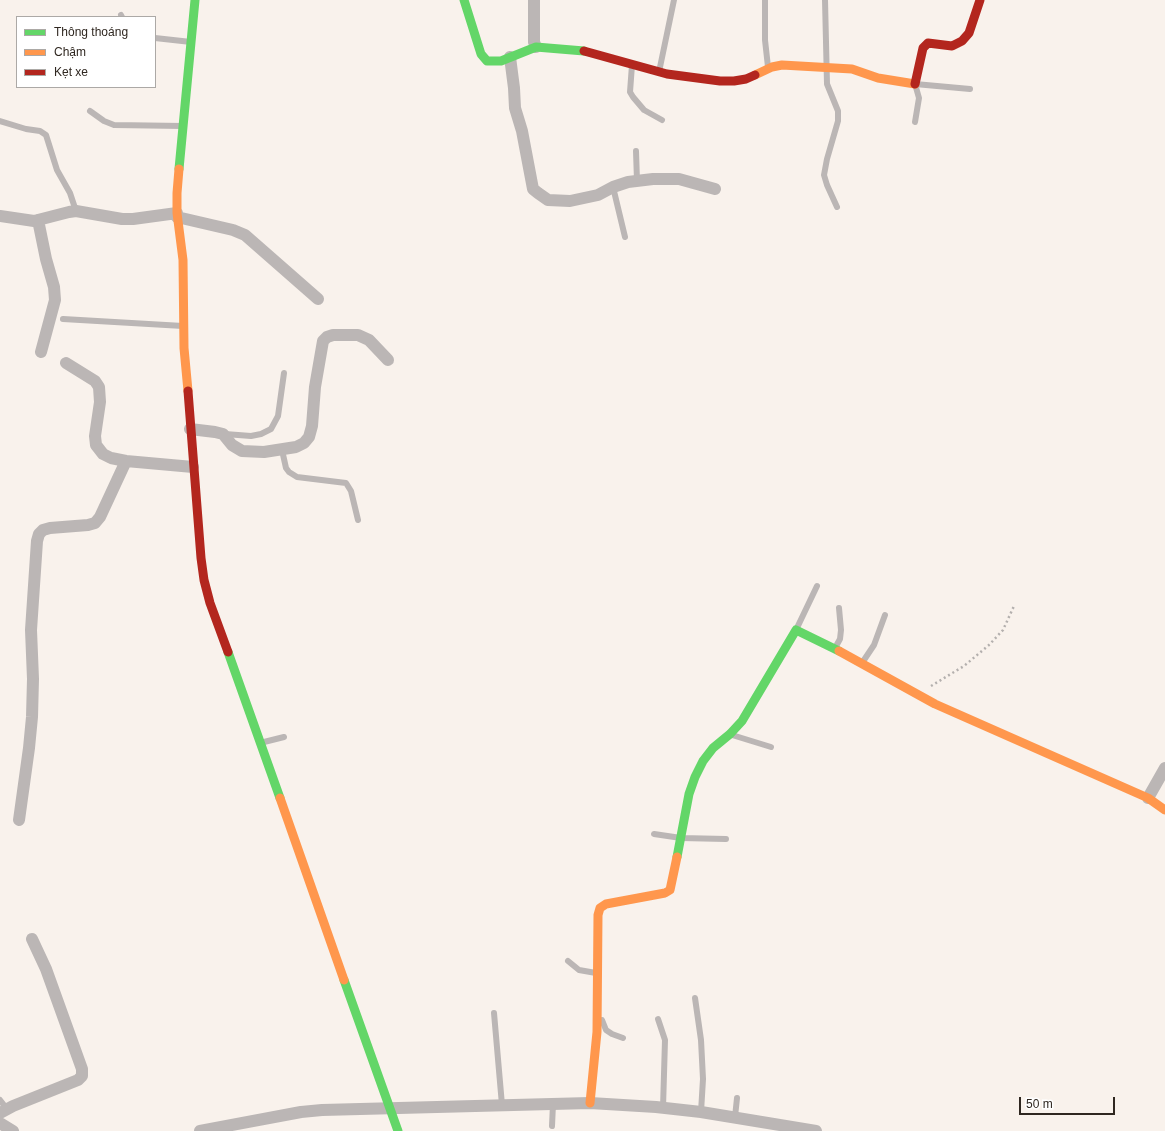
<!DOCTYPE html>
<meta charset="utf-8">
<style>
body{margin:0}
#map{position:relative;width:1165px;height:1131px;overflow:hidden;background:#f9f2ec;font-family:Arial,sans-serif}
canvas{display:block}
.legend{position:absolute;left:16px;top:16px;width:140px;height:72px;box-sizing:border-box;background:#fff;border:1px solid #aca9a6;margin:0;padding:5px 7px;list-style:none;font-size:12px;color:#2f2720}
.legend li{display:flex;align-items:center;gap:8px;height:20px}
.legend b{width:20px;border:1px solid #aca9a6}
.scale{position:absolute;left:1019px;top:1097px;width:96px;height:18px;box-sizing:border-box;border:2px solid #2f2720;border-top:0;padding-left:5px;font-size:12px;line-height:14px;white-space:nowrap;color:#2f2720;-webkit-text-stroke:3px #fff;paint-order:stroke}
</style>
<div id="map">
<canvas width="1165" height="1131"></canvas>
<ul class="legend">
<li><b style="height:5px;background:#63d668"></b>Thông thoáng</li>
<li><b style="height:5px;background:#ff974d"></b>Chậm</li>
<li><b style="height:5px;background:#b3261e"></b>Kẹt xe</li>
</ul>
<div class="scale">50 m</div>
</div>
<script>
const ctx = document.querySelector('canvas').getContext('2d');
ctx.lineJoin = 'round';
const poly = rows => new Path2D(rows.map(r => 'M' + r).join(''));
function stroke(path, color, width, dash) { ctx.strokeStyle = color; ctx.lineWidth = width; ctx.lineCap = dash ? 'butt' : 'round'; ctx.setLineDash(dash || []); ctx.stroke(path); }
const path = poly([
 [931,686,964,666,989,645,1003,630,1014,606]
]);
const lane = poly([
 [765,0,765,40,768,67],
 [825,0,827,84,838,111,838,121,827,159,824,175,827,185,837,207],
 [121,15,122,17],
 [155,38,191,42],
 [632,65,630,92,633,97,644,110,662,120],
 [659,72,674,0],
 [90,111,104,121,114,125,183,126],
 [0,121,26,129,40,131,46,135,57,170,70,193,76,211],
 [915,122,919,98,915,84,970,89],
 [636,151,637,181],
 [613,187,625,237],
 [63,319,183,326],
 [225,434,251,436,261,434,271,429,278,416,284,373],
 [282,450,286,468,289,472,297,477,346,483,351,491,358,520],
 [796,630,817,586],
 [835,648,840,639,841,630,839,608],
 [862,663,874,645,885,615],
 [732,735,771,747],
 [260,743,284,737],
 [654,834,681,838,726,839],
 [568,961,579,970,596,973],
 [695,998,701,1040,703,1079,701,1112],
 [494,1013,502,1105],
 [658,1019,665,1040,663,1108],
 [602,1020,606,1030,612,1034,623,1038],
 [0,1100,7,1109],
 [735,1117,737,1098],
 [552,1126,553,1104]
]);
const street = poly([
 [534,0,534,42,536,47],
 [510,57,514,88,515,108,522,131,533,189,538,193,548,200,570,201,598,195,613,187,628,182,653,179,679,179,715,189],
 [0,216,34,221,69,212,76,211,122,219,133,219,177,213],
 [177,217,233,230,245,235,318,299],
 [38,220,46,259,54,287,55,300,41,352],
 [66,363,95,381,99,387,100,402,95,436,96,445,103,454,111,458,126,461,193,467],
 [190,429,215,432,223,434,232,445,242,451,264,452,296,447,304,443,309,437,312,426,315,387,323,341,327,337,333,335,358,335,369,340,388,360],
 [1148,798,1165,768],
 [19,820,29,748,32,717,33,679,31,630,37,541,39,534,43,530,50,528,88,525,95,523,100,517,126,461],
 [0,1113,13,1106,78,1080,82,1076,82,1069,46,969,32,939],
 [0,1123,13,1131],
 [200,1131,301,1112,322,1110,590,1103,656,1107,701,1112,816,1131]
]);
const fast = poly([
 [464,0,481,54,487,61,501,61,536,47,584,51],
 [179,169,195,0],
 [228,652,280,798],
 [677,857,689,794,695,777,703,761,713,748,730,734,742,721,796,630,839,651],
 [344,980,398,1131]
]);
const slow = poly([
 [755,75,772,67,782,65,852,69,878,78,915,84],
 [179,169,177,193,177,213,183,260,184,348,188,391],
 [839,651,935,704,1148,798,1165,810],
 [280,798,344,980],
 [590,1103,597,1032,598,915,600,908,606,904,665,893,670,890,677,857]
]);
const jam = poly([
 [584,51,667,74,720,81,734,81,746,79,755,75],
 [915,84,923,48,928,43,952,46,962,41,969,33,980,0],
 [188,391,201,558,204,580,210,603,228,652]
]);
stroke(path, '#b4b0ae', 2.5, [2, 3]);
stroke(lane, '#bbb6b5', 6);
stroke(street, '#bbb6b5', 12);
stroke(fast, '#63d668', 9);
stroke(slow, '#ff974d', 9);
stroke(jam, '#b3261e', 9);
</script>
